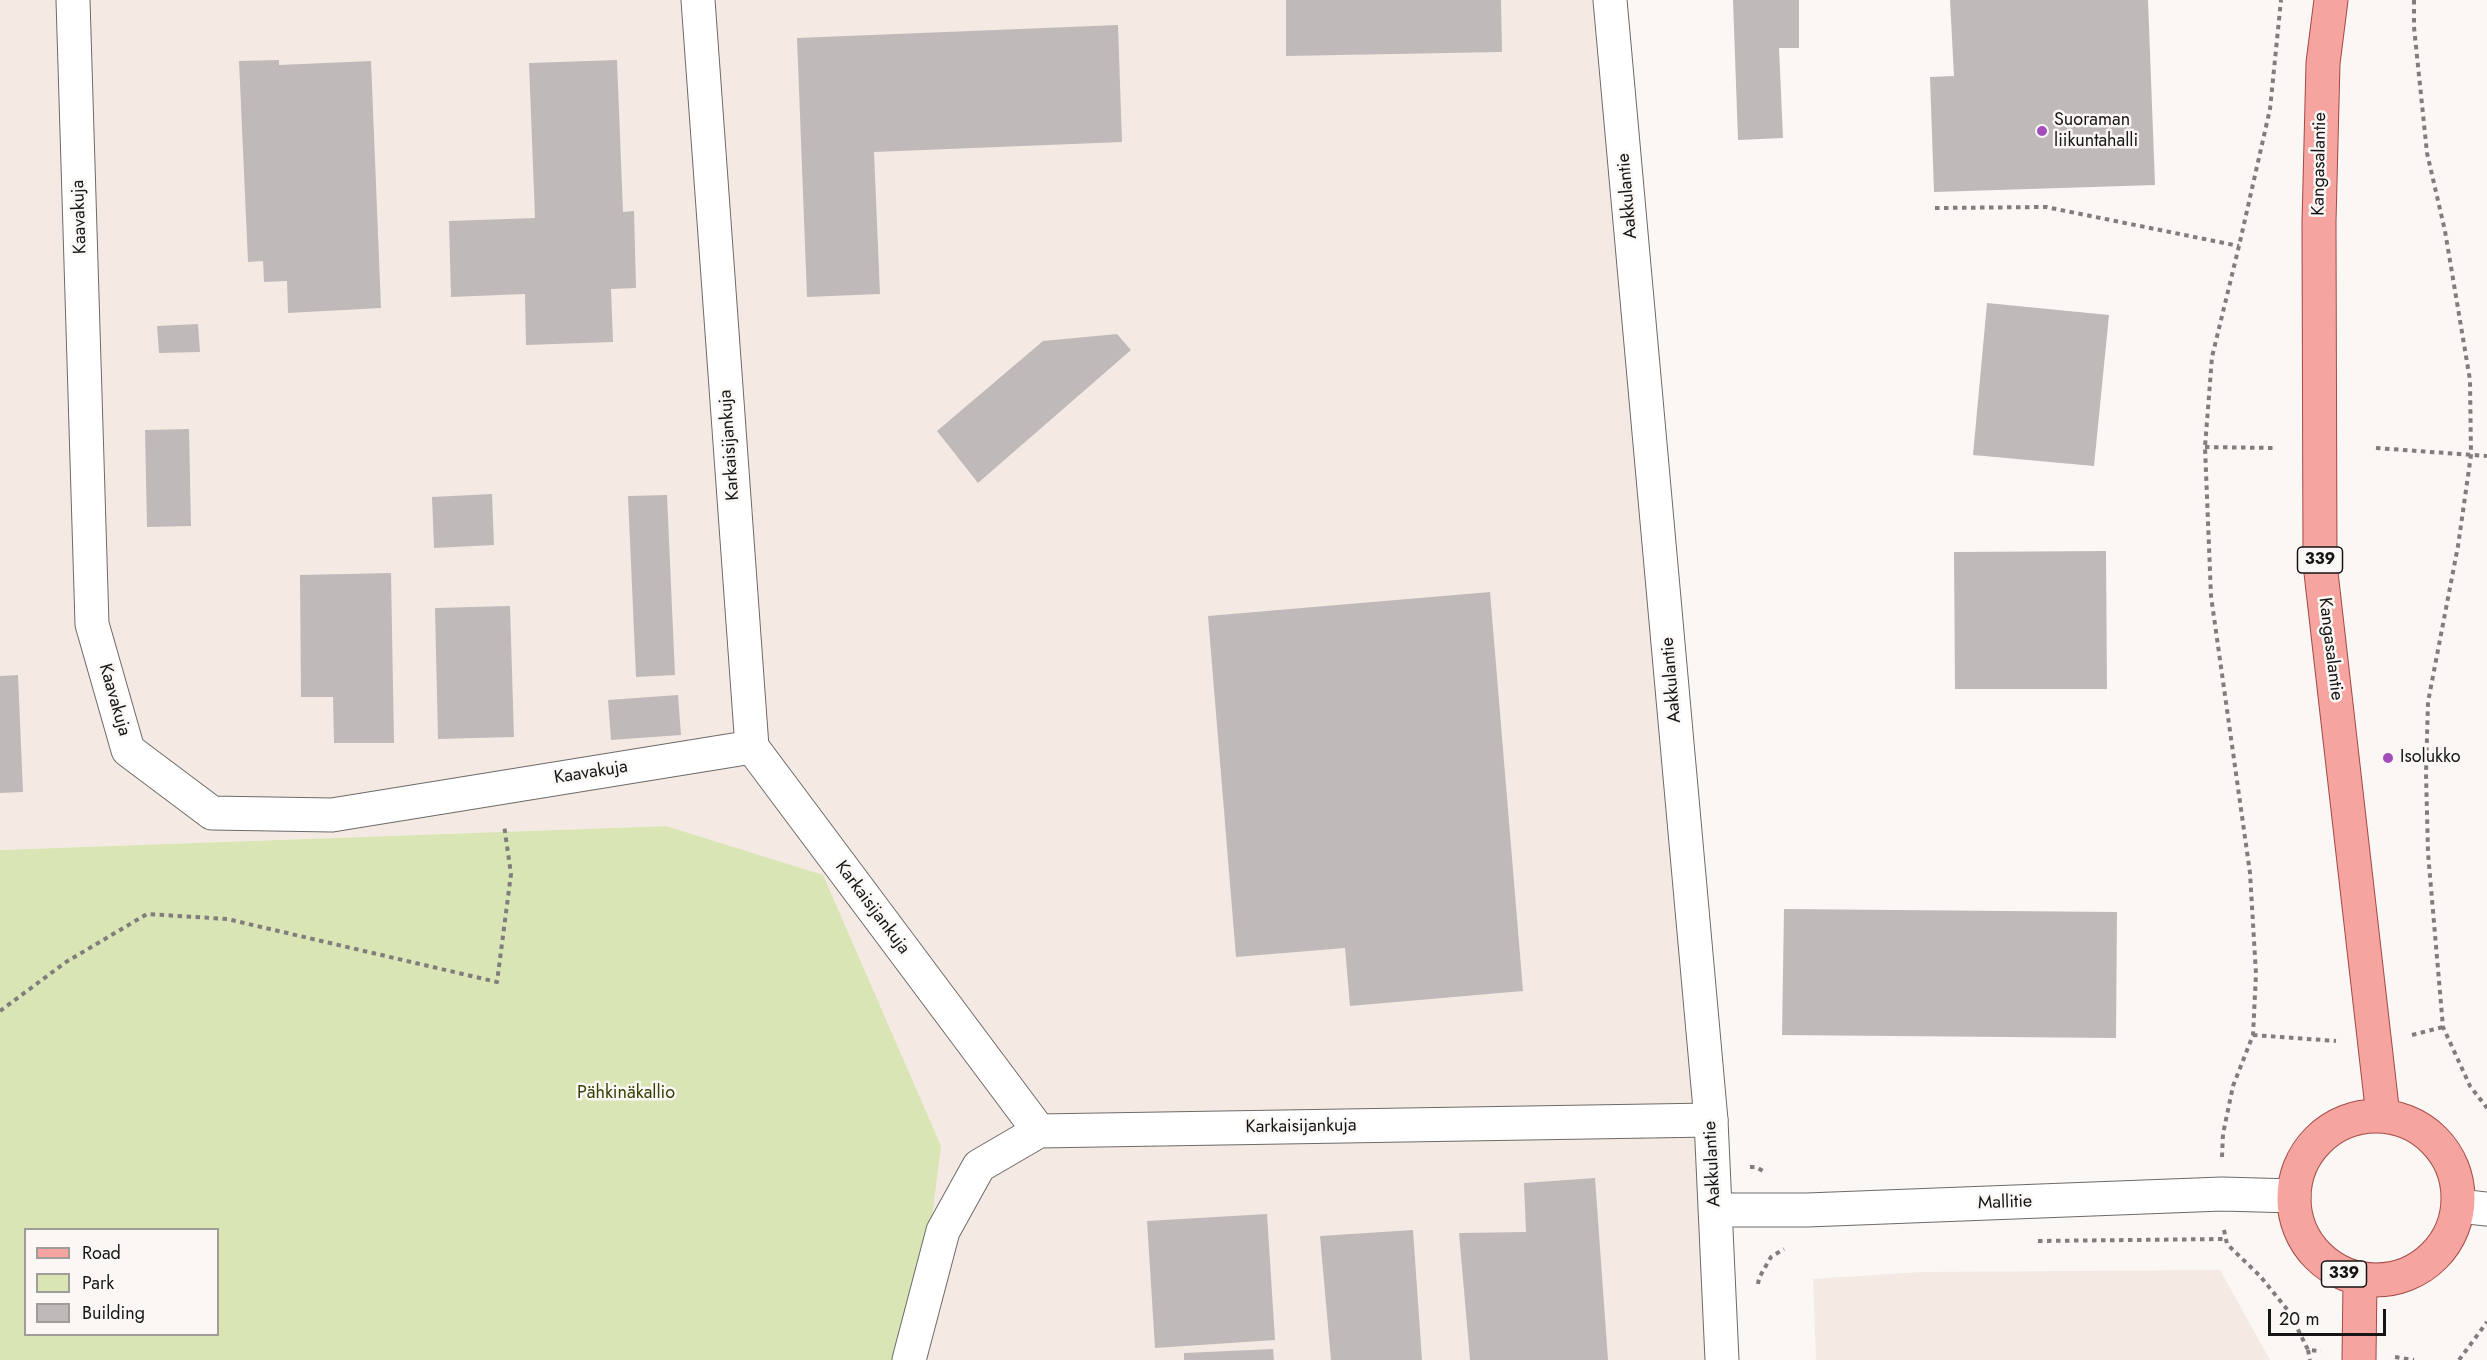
<!DOCTYPE html>
<meta charset="utf-8">
<style>
body{margin:0}
#map{position:relative;width:2487px;height:1360px;overflow:hidden;background:#faf7f4;font-family:Jost,sans-serif}
canvas{display:block}
.legend{position:absolute;left:24px;top:1228px;width:195px;height:108px;box-sizing:border-box;background:#faf7f4;border:2px solid #9f9c9a;margin:0;padding:8px 10px;list-style:none;font-size:18px;color:#161414}
.legend li{display:flex;align-items:center;gap:12px;height:30px}
.legend b{width:30px;border:2px solid #9f9c9a}
.scale{position:absolute;left:2268px;top:1309px;width:118px;height:27px;box-sizing:border-box;border:3px solid #161414;border-top:0;padding-left:8px;font-size:18px;line-height:21px;white-space:nowrap;color:#161414;-webkit-text-stroke:4px #faf7f4;paint-order:stroke}
</style>
<div id="map">
<canvas width="2487" height="1360"></canvas>
<ul class="legend">
<li><b style="height:8px;background:#f6a4a0"></b>Road</li>
<li><b style="height:16px;background:#dae5b6"></b>Park</li>
<li><b style="height:16px;background:#bfbab9"></b>Building</li>
</ul>
<div class="scale">20 m</div>
</div>
<script>
const ctx = document.querySelector('canvas').getContext('2d');
ctx.lineJoin = 'round';
function paint(path, color) { ctx.fillStyle = color; ctx.fill(path, 'evenodd'); }
const poly = rows => new Path2D(rows.map(r => 'M' + r).join(''));
function stroke(path, color, width, dash) { ctx.strokeStyle = color; ctx.lineWidth = width; ctx.lineCap = dash ? 'butt' : 'round'; ctx.setLineDash(dash || []); ctx.stroke(path); }
function write(font, color, halo, rows, align = 'center') {
  ctx.font = font + ' Jost,sans-serif'; ctx.lineWidth = 5; ctx.setLineDash([]); ctx.textBaseline = 'middle'; ctx.strokeStyle = halo; ctx.fillStyle = color; for (const [text, x, y, turn = 0] of rows) {
    ctx.save(); ctx.translate(x, y); ctx.rotate((+turn || 0) * Math.PI / 180); ctx.textAlign = isNaN(turn) ? turn : align; if (halo) ctx.strokeText(text, 0, 0); ctx.fillText(text, 0, 0); ctx.restore();
  }
}
const built = poly([
 [0,0,1610,0,1722,1360,914,1360,666,826,0,850],
 [2220,1270,2270,1360,1816,1360,1813,1279,1921,1272]
]);
const green = poly([
 [666,826,823,875,941,1146,914,1360,0,1360,0,850],
 [26,1230,218,1230,218,1334,26,1334]
]);
const building = poly([
 [1286,0,1501,0,1502,52,1286,56],
 [1733,0,1799,0,1799,48,1779,48,1783,138,1738,140],
 [1950,0,2148,0,2155,185,1934,192,1930,77,1954,76],
 [1118,25,1122,142,874,152,880,294,807,297,797,38],
 [279,60,279,65,371,61,381,308,288,313,287,281,264,282,263,261,248,262,239,61],
 [617,60,623,212,634,211,636,288,611,289,613,342,526,345,525,294,451,297,449,221,535,218,529,63],
 [1987,303,2109,315,2094,466,1973,455],
 [198,324,200,352,159,353,157,326],
 [1117,334,1131,350,978,483,937,431,1043,341],
 [189,429,191,526,147,527,145,430],
 [492,494,494,545,434,548,432,497],
 [667,495,675,675,636,677,628,496],
 [2106,551,2107,689,1955,689,1954,552],
 [391,573,394,743,334,743,333,697,301,697,300,575],
 [1490,592,1523,991,1350,1006,1345,948,1236,957,1208,616],
 [510,606,514,737,438,739,435,608],
 [18,675,23,792,0,793,0,676],
 [678,695,681,735,611,740,608,700],
 [1784,909,2117,912,2116,1038,1782,1035],
 [1595,1178,1608,1360,1470,1360,1459,1233,1526,1232,1524,1183],
 [1267,1214,1275,1340,1155,1348,1147,1221],
 [1413,1230,1422,1360,1331,1360,1320,1236],
 [1273,1349,1274,1360,1184,1360,1184,1353]
]);
const path = poly([
 [2414,0,2414,27,2427,153,2445,231,2470,380,2471,455,2458,546,2428,702,2426,773,2428,853,2443,1027,2470,1086,2487,1108],
 [1935,208,2046,207,2239,246],
 [2205,447,2275,448],
 [2376,448,2487,456],
 [0,1011,66,962,147,914,227,919,497,982,511,874,504,825],
 [2253,1035,2336,1041],
 [2412,1035,2443,1027],
 [2222,1157,2223,1134,2233,1086,2253,1035,2256,974,2250,873,2211,596,2205,447,2212,357,2239,246,2270,109,2281,0],
 [1750,1167,1756,1167,1765,1172],
 [2224,1230,2227,1244,2260,1276,2290,1313,2308,1350,2321,1351],
 [2038,1241,2224,1239],
 [1758,1284,1759,1278,1771,1257,1784,1249],
 [2308,1350,2310,1360],
 [2395,1357,2414,1360],
 [2459,1360,2487,1322]
]);
const minor = poly([
 [73,0,92,624,128,750,212,813,332,815,752,747],
 [698,0,752,747,1039,1131,1711,1120],
 [2459,1206,2487,1209],
 [909,1360,943,1231,979,1166,1039,1131]
]);
const tertiary = poly([
 [1610,0,1711,1120,1722,1360],
 [1715,1210,1807,1210,2222,1194,2294,1196]
]);
const primary = poly([
 [2331,0,2323,63,2319,222,2320,564,2383,1116],
 '2294 1198a82 82 0 1 1 164 0a82 82 0 1 1-164 0Z',
 [2359,1360,2360,1280]
]);
const markers = [
 [2042,131,6,"#a34dbb"],
 [2388,758,6,"#a34dbb"]
];
const shields = [
 [2320,560,45],
 [2344,1274,45]
];
const shieldNames = [
 ["339",2320,560],
 ["339",2344,1274]
];
const poiNames = [
 ["Suoraman",2054,121],
 ["liikuntahalli",2054,142],
 ["Isolukko",2400,758]
];
const streetNames = [
 ["Kangasalantie",2320,164,-89],
 ["Aakkulantie",1628,196,-95],
 ["Kaavakuja",80,217,-92],
 ["Karkaisijankuja",730,445,-94],
 ["Kangasalantie",2330,649,83],
 ["Aakkulantie",1672,680,-95],
 ["Kaavakuja",114,700,74],
 ["Kaavakuja",591,773,-9],
 ["Karkaisijankuja",872,908,53],
 ["Karkaisijankuja",1301,1127,-1],
 ["Aakkulantie",1713,1164,-93],
 ["Mallitie",2005,1203,-2]
];
const parkNames = [
 ["Pähkinäkallio",626,1094]
];
paint(built, '#f4eae3');
paint(green, '#dae5b6');
paint(building, '#bfbab9');
stroke(minor, '#6d6a68', 35);
stroke(tertiary, '#6d6a68', 35);
stroke(primary, '#a44a46', 35);
stroke(path, '#807d7c', 4, [4.5, 4.5]);
stroke(minor, '#fff', 33);
stroke(tertiary, '#fff', 33);
stroke(primary, '#f6a4a0', 33);
for (const [x, y, r, color] of markers) { const dot = new Path2D(); dot.arc(x, y, r, 0, 2 * Math.PI); ctx.fillStyle = color; ctx.fill(dot); stroke(dot, '#faf7f4', 2); }
for (const [x, y, w] of shields) { const box = new Path2D(); box.roundRect(x - w / 2, y - 13, w, 26, 4.5); ctx.fillStyle = '#faf7f4'; ctx.fill(box); stroke(box, '#161414', 1.5); }
write('bold 16px', '#161414', null, shieldNames);
write('18px', '#161414', '#faf7f4', poiNames, 'left');
write('18px', '#161414', '#faf7f4', streetNames);
write('18px', '#374003', '#faf7f4', parkNames);
</script>
